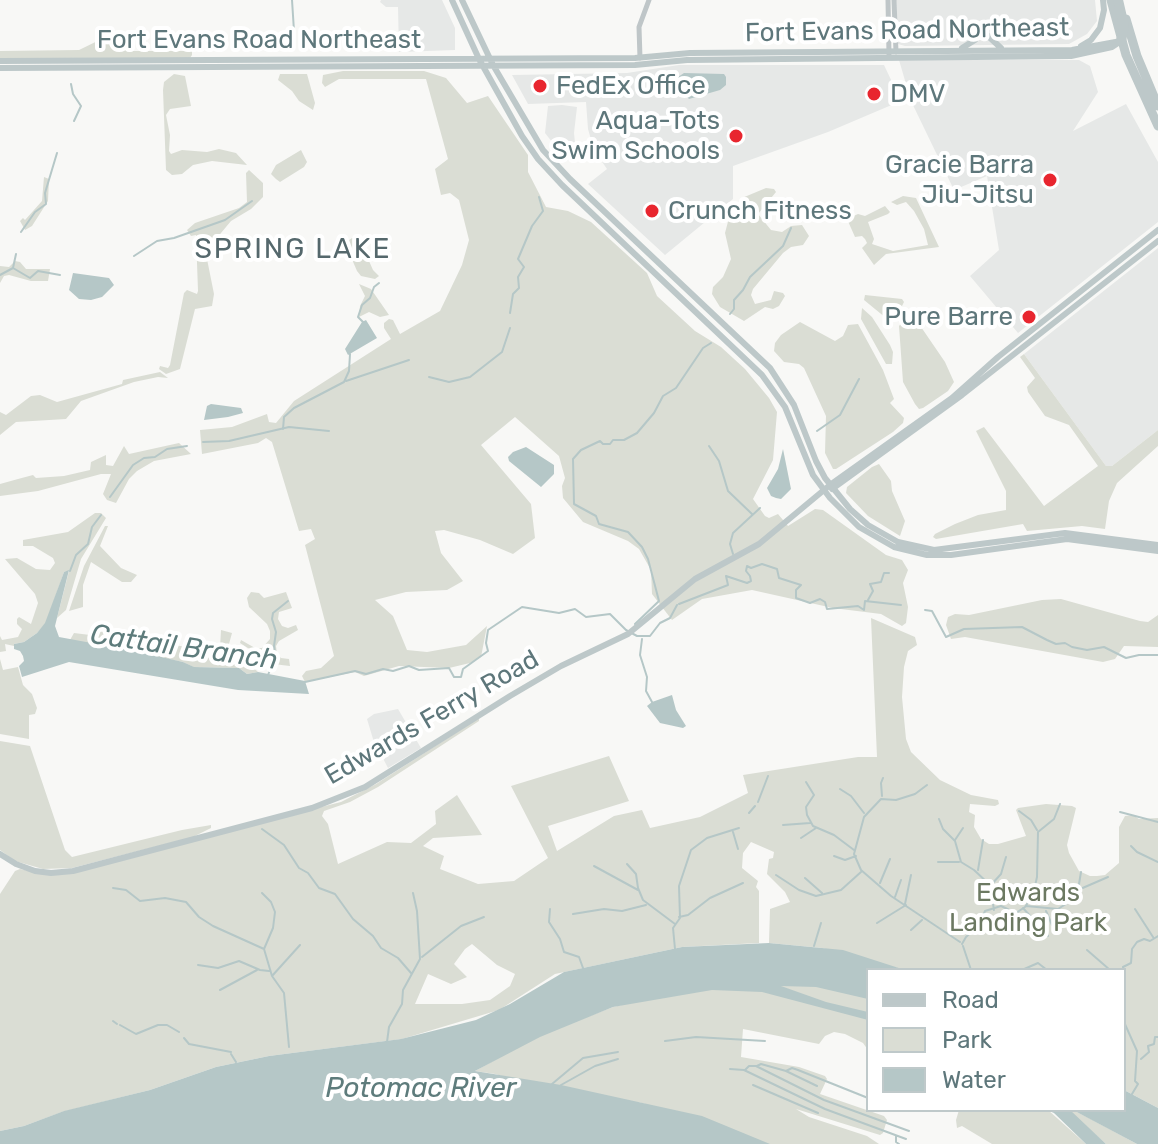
<!DOCTYPE html>
<style>
body{margin:0}
#map{position:relative;width:1158px;height:1144px;overflow:hidden;background:#f8f8f6;font-family:Rubik,sans-serif}
canvas{display:block}
.legend{position:absolute;left:866px;top:968px;width:260px;height:144px;box-sizing:border-box;background:#fff;border:2px solid #bfc9ca;margin:0;padding:10px 14px;list-style:none;font-size:24px;color:#5e777b}
.legend li{display:flex;align-items:center;gap:16px;height:40px}
.legend b{width:40px;border:2px solid #bfc9ca}
</style>
<div id="map">
<canvas width="1158" height="1144"></canvas>
<ul class="legend">
<li><b style="height:10px;background:#bdc8c9"></b>Road</li>
<li><b style="height:22px;background:#daddd4"></b>Park</li>
<li><b style="height:22px;background:#b5c7c7"></b>Water</li>
</ul>
</div>
<script>
const ctx = document.querySelector('canvas').getContext('2d');
ctx.lineJoin = 'round';
function paint(path, color) { ctx.fillStyle = color; ctx.fill(path, 'evenodd'); }
const poly = rows => new Path2D(rows.map(r => 'M' + r).join(''));
function stroke(path, color, width, dash) { ctx.strokeStyle = color; ctx.lineWidth = width; ctx.lineCap = dash ? 'butt' : 'round'; ctx.setLineDash(dash || []); ctx.stroke(path); }
function write(font, color, halo, rows, align = 'center') {
  ctx.font = font + ' Rubik,sans-serif'; ctx.lineWidth = 8; ctx.setLineDash([]); ctx.textBaseline = 'middle'; ctx.strokeStyle = halo; ctx.fillStyle = color; for (const [text, x, y, turn = 0] of rows) {
    ctx.save(); ctx.translate(x, y); ctx.rotate((+turn || 0) * Math.PI / 180); ctx.textAlign = isNaN(turn) ? turn : align; if (halo) ctx.strokeText(text, 0, 0); ctx.fillText(text, 0, 0); ctx.restore();
  }
}
const built = poly([
 [381,0,442,0,455,28,455,50,399,52,398,7,386,7,380,2],
 [896,0,1095,0,1097,21,1087,34,1069,44,905,46,898,44],
 [899,60,1079,60,1090,66,1098,92,1073,131,1126,104,1158,162,1158,222,1018,333,970,276,999,250,987,176,954,190,911,101],
 [679,65,884,65,901,101,828,132,733,166,733,199,665,255,588,184,607,169,594,150,588,129,586,102,528,104,512,75,627,73],
 [562,105,577,107,574,133,576,153,567,161,545,133,548,106],
 [1158,248,1158,430,1112,466,1106,466,1024,354],
 [398,709,421,748,388,768,373,739,367,719,374,714]
]);
const green = poly([
 [118,31,129,51,192,51,192,55,190,58,0,58,0,51,79,50],
 [343,71,424,71,446,78,467,103,488,96,528,155,528,172,546,207,568,211,591,222,647,273,657,296,695,331,721,347,745,369,769,398,777,412,773,460,753,499,765,516,769,518,778,514,788,526,815,509,823,510,886,555,902,560,908,570,903,583,908,607,906,623,902,626,881,614,833,608,752,590,702,599,672,620,652,594,651,570,639,549,628,541,583,522,563,498,562,486,565,478,559,456,515,417,481,445,531,504,535,538,513,554,480,540,444,530,435,531,441,553,463,581,447,590,406,592,375,600,393,616,407,650,427,652,466,645,487,626,481,657,470,663,449,668,399,666,364,676,355,672,305,682,302,676,306,671,321,668,334,656,305,545,315,539,311,529,299,531,272,442,266,438,258,443,202,454,200,430,232,427,267,414,269,422,276,423,294,401,391,339,384,328,384,323,389,319,393,320,400,334,440,311,462,265,469,240,459,200,450,193,441,195,435,169,448,159,426,79,339,79,325,87,322,83,323,75],
 [174,74,185,76,191,106,170,109,166,115,170,135,169,151,171,154,182,150,207,152,219,149,236,153,247,165,212,161,193,165,182,174,172,175,166,170,163,90,164,82],
 [280,74,307,74,315,103,313,110,299,101,292,91,278,80],
 [301,150,307,162,304,167,280,182,276,179,271,174,276,165],
 [249,170,263,183,263,197,251,209,231,221,216,239,207,259,214,294,212,306,195,309,180,369,166,374,159,369,160,366,168,368,170,365,184,293,187,290,197,294,198,291,196,235,191,236,187,230,195,223,239,208,247,202,246,173],
 [44,177,49,179,48,201,32,226,25,230,20,221,23,218,25,220,42,201],
 [766,188,774,189,776,192,758,214,771,230,782,232,791,226,802,225,809,236,803,245,791,247,783,253,753,289,751,295,755,304,771,300,774,291,783,293,785,296,779,306,773,309,765,307,744,321,720,307,712,294,713,287,723,277,731,259,725,233,730,214,742,198],
 [903,196,916,198,939,247,886,254,874,265,862,248,867,243,865,239,862,236,855,237,847,219,858,214,865,216,885,206,890,212,888,214,868,222,874,239,872,244,893,251,928,245,924,229,914,211,906,202,897,205,891,202],
 [352,238,358,238,361,243,373,270,379,276,375,279,361,276,357,271,345,243],
 [15,261,20,262,26,269,50,269,48,281,31,281,9,275,4,276,0,283,0,266,9,267],
 [359,284,371,289,389,315,380,317,369,312,359,317,360,306,365,296],
 [865,295,902,299,904,302,898,314,886,318,864,300],
 [862,308,872,317,890,345,893,352,892,364,886,364,861,319],
 [906,318,919,324,945,362,954,382,948,391,923,408,919,409,915,404,903,382,899,326],
 [800,322,835,341,843,336,848,325,858,324,883,370,894,399,890,403,904,418,903,423,893,432,836,469,833,469,825,453,826,416,804,368,799,364,784,362,774,351,775,343,781,335],
 [1024,354,1106,466,1112,466,1158,430,1158,446,1117,483,1109,501,1105,529,1082,526,1027,531,1023,524,936,539,933,537,935,534,955,524,978,515,1006,510,1006,491,976,431,984,427,1044,506,1098,466,1069,425,1045,416,1028,392,1027,387,1035,378,1020,357],
 [160,372,168,378,158,377,134,382,81,401,66,419,16,422,0,435,0,412,6,415,31,396,40,395,57,402,122,384,123,380],
 [179,443,191,454,154,461,137,471,129,479,116,503,107,500,103,494,111,474,101,474,38,491,0,496,0,484,18,479,33,475,36,478,64,476,90,470,91,462,106,455,106,465,113,466,124,446,129,454],
 [879,464,891,481,892,491,905,521,900,536,868,516,846,493,847,487,872,467],
 [95,513,101,513,106,518,81,559,66,610,57,618,69,571,64,572,46,623,37,633,24,642,14,644,14,646,5,644,6,651,0,652,0,636,2,640,18,637,22,629,17,624,17,619,19,617,31,624,38,603,35,594,5,559,17,558,36,569,50,570,55,563,53,558,33,546,23,546,23,540,68,532],
 [105,526,108,526,100,546,121,568,137,575,131,582,122,582,91,562,83,585,83,607,69,611,84,566],
 [251,592,259,593,264,598,286,592,292,608,279,612,278,619,282,626,288,628,296,625,298,630,279,641,276,646,277,654,281,658,289,659,290,666,273,664,240,643,241,640,255,648,262,648,270,639,270,631,267,624,249,607,247,598],
 [1061,599,1140,621,1148,622,1158,615,1158,647,1124,646,1115,659,1103,662,965,637,951,639,946,625,948,617,955,614,969,615,1042,600],
 [871,618,915,637,917,645,908,651,904,667,902,697,906,739,911,752,940,780,971,795,998,800,999,804,995,806,970,804,969,812,975,815,974,827,981,839,989,844,998,844,1026,836,1016,810,1018,808,1046,804,1072,806,1076,808,1067,845,1069,853,1079,871,1090,876,1097,876,1105,875,1119,863,1119,827,1125,816,1133,815,1139,819,1158,818,1158,1108,1124,1090,1124,970,905,970,822,948,769,943,770,909,790,902,785,892,767,874,769,859,773,858,774,852,751,842,743,853,742,868,758,881,756,887,759,891,759,943,682,947,555,974,499,1010,402,1039,269,1056,216,1067,150,1090,62,1112,24,1126,0,1131,0,894,15,871,20,869,49,875,341,802,376,784,479,718,479,721,378,787,350,802,324,811,322,816,328,824,338,864,387,842,411,843,436,824,435,811,457,795,482,835,433,838,423,846,444,856,440,869,478,884,514,881,548,858,511,786,609,756,629,801,548,826,557,851,614,816,642,810,650,828,700,817,748,793,743,775,858,757,877,757],
 [472,944,497,965,515,974,510,986,490,1000,462,1004,415,1004,428,974,451,984,467,977,454,964,465,949],
 [221,630,232,633,229,644,258,672,247,674,239,668,193,667,183,662,70,640,74,633,90,635,97,631,197,649,208,658,220,648],
 [0,659,3,670,18,667,23,685,32,694,37,708,35,714,29,715,29,739,0,734],
 [0,741,30,746,65,850,72,857,182,830,211,825,211,828,193,837,72,868,43,869,15,861,0,850],
 [808,983,868,992,868,1050,863,1043,845,1034,834,1032,825,1036,819,1044,743,1029,741,1057,799,1067,825,1076,827,1079,820,1094,884,1116,887,1120,883,1133,880,1135,796,1109,809,1117,867,1136,879,1144,768,1144,642,1103,537,1086,495,1074,475,1071,538,1036,613,1007,686,989],
 [959,1110,1048,1110,1086,1144,992,1144,962,1126,957,1128,956,1120],
 [1073,1110,1087,1117,1137,1144,1106,1144,1073,1115,1070,1111]
]);
const water = poly([
 [684,73,724,74,726,77,726,85,720,90,689,99,678,87,678,77],
 [73,273,109,278,114,285,102,297,91,300,79,299,69,290],
 [366,320,377,338,348,355,345,349,362,322],
 [211,404,241,408,243,413,228,417,204,420,207,406],
 [526,447,554,465,554,474,541,487,509,461,508,457,513,452],
 [783,449,791,489,781,499,776,498,771,496,767,488,778,469],
 [69,570,55,626,59,637,135,651,183,662,194,667,239,668,247,674,258,672,305,681,309,694,238,690,69,662,22,677,19,666,24,661,23,656,20,651,14,649,14,644,24,642,37,633,45,623,64,572],
 [672,695,676,710,686,726,683,728,660,723,647,706,652,702],
 [769,943,843,950,905,970,868,970,868,999,816,987,781,986,826,1002,868,1012,868,1020,762,992,712,990,613,1007,540,1037,475,1071,561,1085,702,1116,770,1144,0,1144,0,1131,24,1126,64,1111,150,1090,216,1067,269,1056,401,1039,476,1020,510,1004,564,972,682,947],
 [1124,1090,1158,1108,1158,1144,1137,1144,1073,1110,1124,1110],
 [1047,1110,1070,1110,1106,1144,1086,1144,1054,1113]
]);
const stream = poly([
 [292,0,294,31],
 [71,84,73,94,81,106,74,121],
 [21,232,35,212,46,204,45,193,57,153],
 [134,256,157,241,174,238,225,220,252,201],
 [13,268,16,254],
 [0,275,13,268,30,278,38,271,60,275],
 [510,313,513,294,519,288,518,277,524,267,518,259,532,226,543,211,539,197],
 [730,314,734,309,734,300,743,290,750,277,783,246,791,228],
 [364,323,358,317,362,305,370,298,374,287,379,283],
 [429,377,449,382,470,377,502,352,510,328],
 [346,381,409,360],
 [283,429,284,417,294,408,344,382,349,371,350,354],
 [817,431,840,415,859,379],
 [203,442,229,441,289,427,329,431],
 [709,446,719,461,728,491,752,514],
 [110,497,133,465,144,458,155,457,167,449,187,446],
 [733,554,730,544,733,533,760,508],
 [70,571,76,555,88,544,92,527,101,515],
 [868,600,873,591,870,584,881,582,884,573,889,573],
 [679,604,728,585,726,576,747,583,751,581,750,576,746,571,747,566,751,568,762,564,777,569,779,578,801,585,796,590,796,598,810,603,820,599,825,602,827,609,858,606,864,610,865,601,901,605],
 [925,610,932,611,946,637,964,629,1022,627,1047,640,1056,644,1065,643,1072,647,1087,650,1104,647,1126,658,1139,655,1158,655],
 [635,624,659,601,648,559,642,547,628,532,599,524,596,516,574,504,573,459,581,450,600,441,603,444,610,444,613,440,624,440,637,433,654,413,663,396,676,388,703,348,711,343],
 [642,639,640,655,647,677,646,691,652,702],
 [272,666,276,659,274,646,276,632,272,619,273,613,288,601],
 [268,675,270,670],
 [305,682,355,671,366,674,383,669,393,671,409,666,419,670,449,668,454,677,461,677,463,669,488,651,486,643,488,630,522,607,559,613,575,609,586,617,610,614,626,630,637,636,650,636,660,623,670,618,677,605],
 [806,782,814,795,806,807,807,815,813,826,834,835,854,850],
 [927,785,915,794,896,800,881,799,864,817,854,854,861,870,891,896,960,942],
 [840,789,851,796,864,813],
 [882,796,881,783,883,778],
 [758,802,768,776],
 [1019,811,1031,820,1037,830],
 [1120,812,1158,822],
 [749,813,755,806],
 [939,819,943,829,955,841,961,862,974,870,990,885,994,910],
 [783,825,810,823],
 [262,829,284,845,299,868,308,873,319,888,335,894,353,919,373,936,381,948,398,958,411,973],
 [733,832,738,849],
 [801,838,816,828],
 [955,840,963,828],
 [1131,846,1137,852,1158,862],
 [834,856,845,860,856,856],
 [938,862,959,862],
 [627,864,636,874,638,888,643,900,675,924],
 [594,866,638,890],
 [978,870,983,840],
 [776,875,799,890,816,896,841,890,861,872],
 [805,878,822,893],
 [880,883,890,859],
 [990,886,1001,874,1006,857],
 [113,888,126,890,140,901,165,898,186,902,199,917,213,926,264,949,272,976,284,993,289,1047],
 [1078,890,1081,872],
 [262,893,271,902,275,912,273,928,264,949],
 [895,897,901,880],
 [905,904,911,875],
 [1026,906,1058,909,1069,902,1078,890,1108,877],
 [1023,908,1048,936],
 [550,909,549,922,560,939,564,952,579,957,583,968],
 [1135,909,1153,937],
 [1046,911,1052,925],
 [573,914,604,909,622,911,646,905],
 [1012,914,1017,927],
 [679,917,688,915,710,898,743,883],
 [877,923,906,905],
 [911,930,922,920],
 [962,944,966,937,979,925,985,911,1001,906,1016,913,1025,907,1033,895,1037,877,1038,832,1054,819,1060,804],
 [814,946,821,923],
 [963,946,971,970],
 [675,949,673,928,680,918,679,886,691,850,707,838,739,828],
 [1087,950,1110,970],
 [422,957,461,926,484,917],
 [198,965,218,968,239,961,260,970,269,971],
 [1022,970,1038,963,1047,970],
 [272,976,300,945],
 [1124,977,1123,967,1131,963,1132,949,1137,942,1144,939,1150,941,1158,936],
 [220,990,257,970],
 [1124,1000,1124,1010],
 [113,1021,117,1024],
 [1124,1022,1137,1051,1135,1081,1138,1084,1132,1094],
 [120,1025,136,1034,158,1025,167,1025,179,1032],
 [184,1038,189,1044,231,1052],
 [665,1041,696,1037,765,1041],
 [387,1042,389,1027,402,1004,403,990,420,959,417,911,413,893],
 [231,1054,236,1062],
 [1141,1059,1149,1052,1148,1046,1154,1044,1155,1037,1158,1037],
 [757,1066,761,1064,786,1071,792,1068,798,1070,868,1098],
 [730,1069,744,1070,825,1109,906,1139],
 [745,1070,749,1066,756,1066,824,1100,909,1131],
 [786,1071,817,1086],
 [552,1084,583,1058,618,1052],
 [561,1085,595,1066,618,1059],
 [753,1085,818,1113],
 [896,1136,896,1142,899,1144]
]);
const tertiary = poly([
 [888,0,889,55],
 [894,0,896,52],
 [640,58,639,27,649,0]
]);
const secondary = poly([
 [452,0,479,59,522,136,538,159,562,185,762,375,785,407,813,475,830,498,859,527,894,547,927,555,951,555,1067,539,1158,551],
 [462,0,493,65,543,150,570,179,770,368,794,405,816,461,825,478,850,509,868,525,898,542,934,550,1065,533,1158,545],
 [987,35,1001,48],
 [1081,46,1091,40,1100,28,1104,10,1103,0],
 [962,48,975,40,978,28],
 [0,61,635,58,690,53,1072,50,1121,41],
 [0,68,635,65,687,60,1071,56,1112,47,1121,41],
 [832,489,962,395,1158,241],
 [0,854,16,864,35,871,51,873,73,871,312,808,365,787,510,696,561,666,628,634,695,579,759,544,830,485,952,398,998,357,1158,230]
]);
const trunk = poly([
 [1111,0,1126,55,1158,126],
 [1126,19,1137,56,1158,106]
]);
const motorway = poly([
 [1118,0,1124,26,1121,41]
]);
const markers = [
 [540,86,8,"#e8262f"],
 [874,94,8,"#e8262f"],
 [736,136,8,"#e8262f"],
 [1050,180,8,"#e8262f"],
 [652,211,8,"#e8262f"],
 [1029,317,8,"#e8262f"]
];
const streetNames = [
 ["Fort Evans Road Northeast",907,31,-1],
 ["Fort Evans Road Northeast",259,40],
 ["Edwards Ferry Road",432,718,-30]
];
const poiNames = [
 ["FedEx Office",556,86],
 ["DMV",890,94],
 ["Aqua-Tots",720,121,"right"],
 ["Swim Schools",720,151,"right"],
 ["Gracie Barra",1034,165,"right"],
 ["Jiu-Jitsu",1034,195,"right"],
 ["Crunch Fitness",668,211],
 ["Pure Barre",1013,317,"right"]
];
const parkNames = [
 ["Edwards",1028,893],
 ["Landing Park",1028,923]
];
const neighbourhoodNames = [
 ["SPRING LAKE",293,250]
];
const waterNames = [
 ["Cattail Branch",184,648,8],
 ["Potomac River",421,1089]
];
paint(built, '#e6e8e7');
paint(green, '#daddd4');
paint(water, '#b5c7c7');
stroke(stream, '#b5c7c7', 2);
stroke(tertiary, '#bfc6c8', 5);
stroke(secondary, '#bdc8c9', 6);
stroke(trunk, '#bdc8c9', 9);
stroke(motorway, '#bdc8c9', 10);
for (const [x, y, r, color] of markers) { const dot = new Path2D(); dot.arc(x, y, r, 0, 2 * Math.PI); ctx.fillStyle = color; ctx.fill(dot); stroke(dot, '#fff', 3); }
write('26px', '#5e777b', '#fff', streetNames);
write('26px', '#5e777b', '#fff', poiNames, 'left');
write('26px', '#6c7962', '#fff', parkNames);
ctx.letterSpacing = '2px';
write('28px', '#55686c', '#fff', neighbourhoodNames);
ctx.letterSpacing = '0px';
write('italic 28px', '#5e7c7c', '#fff', waterNames);
</script>
